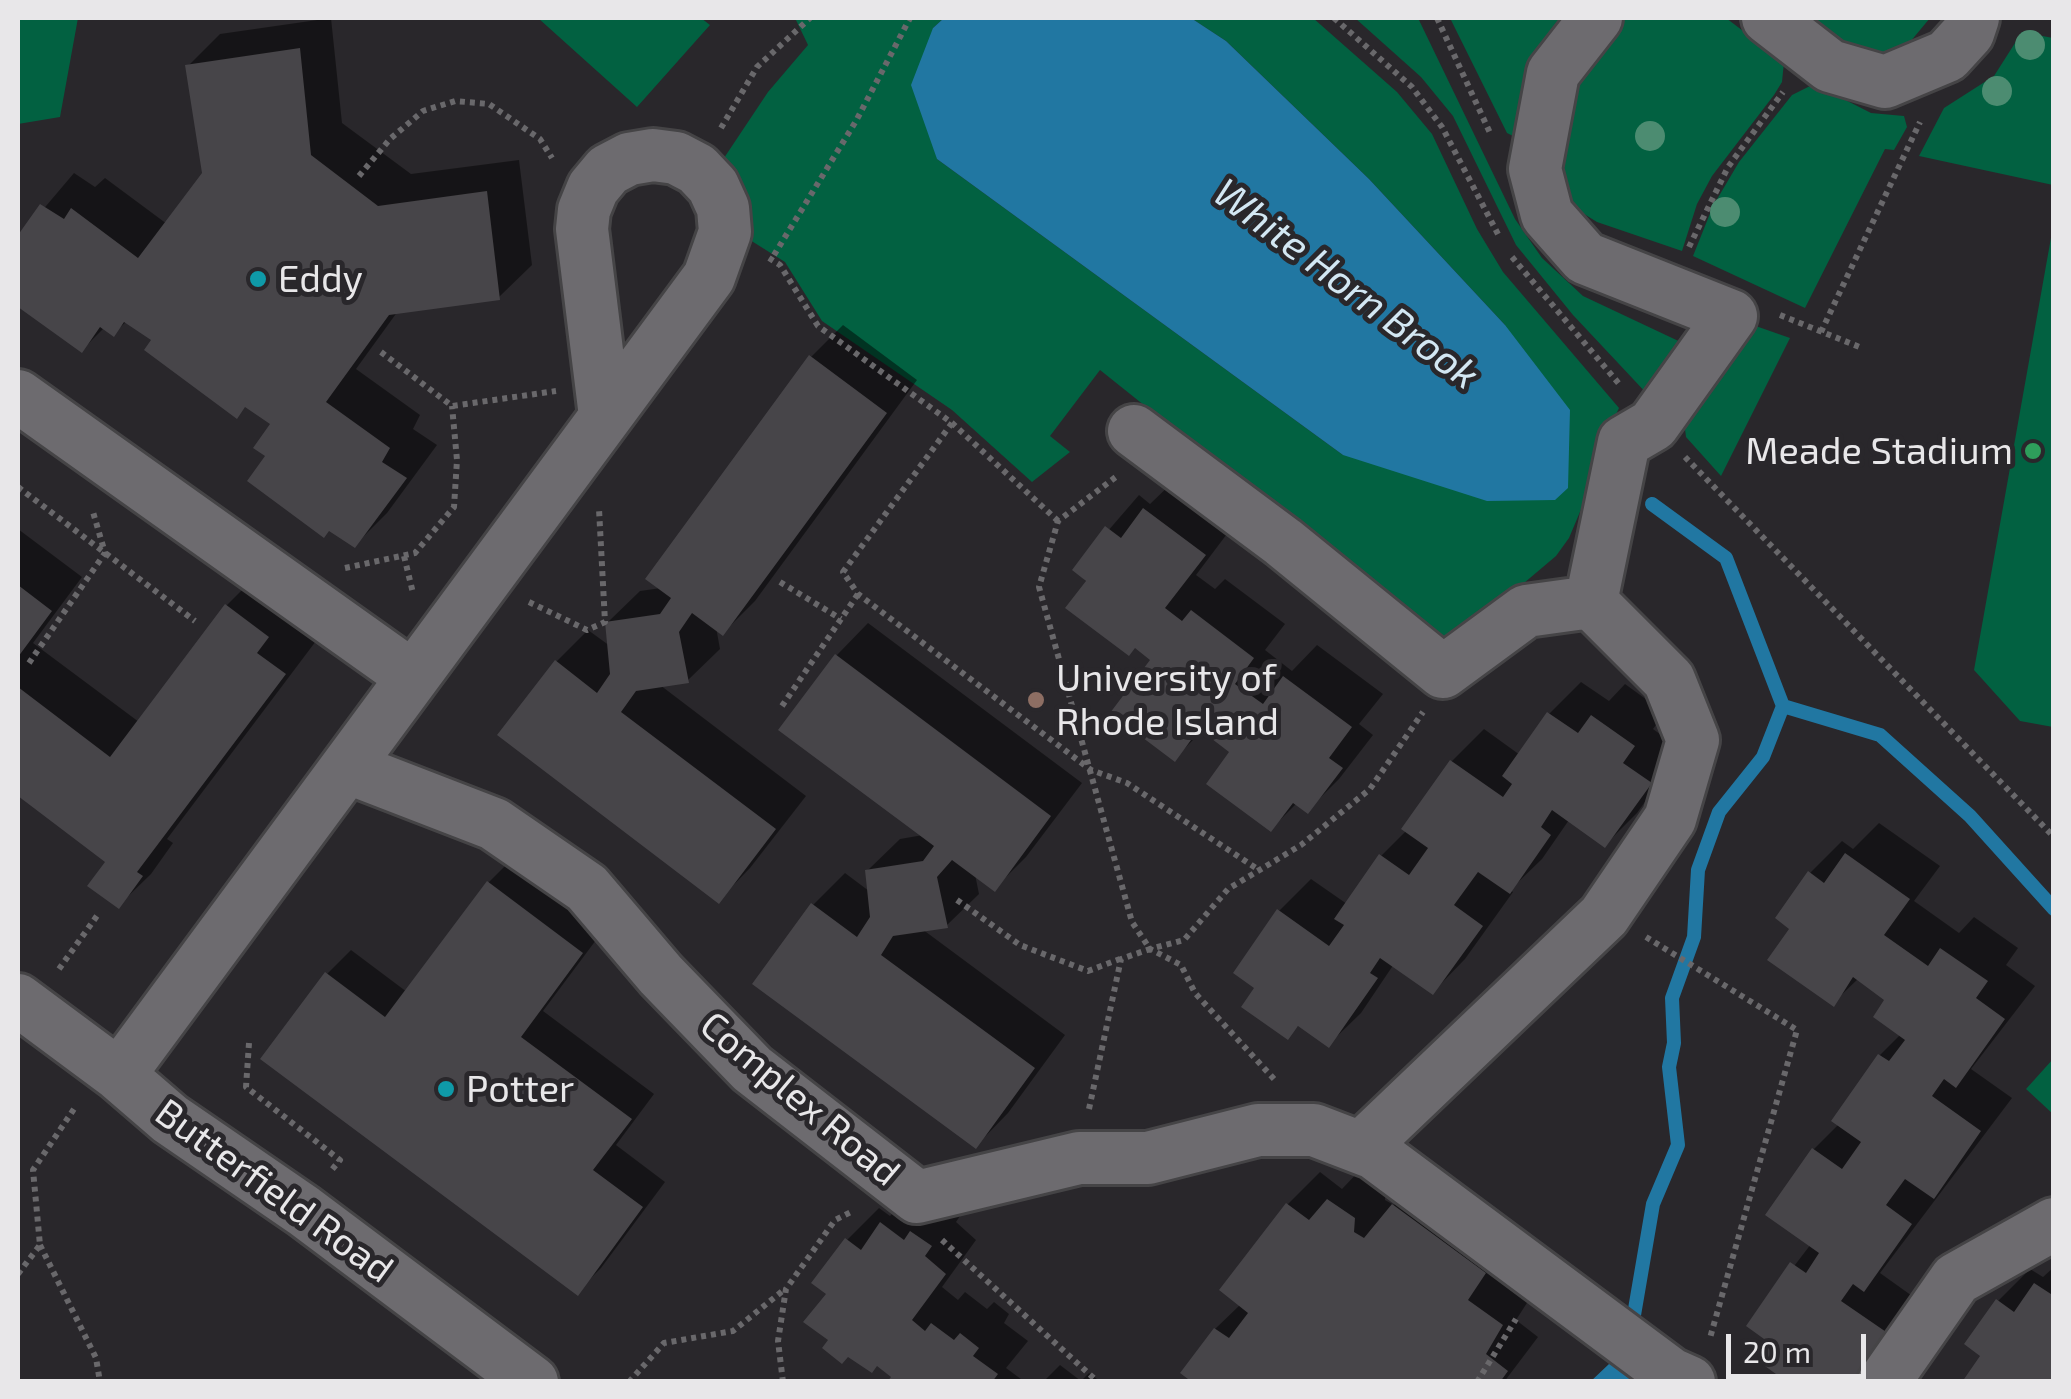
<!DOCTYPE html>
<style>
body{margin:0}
#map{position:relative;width:2071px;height:1399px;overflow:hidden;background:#29272b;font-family:"Exo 2",sans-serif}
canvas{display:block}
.frame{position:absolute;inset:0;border:20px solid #e8e7e9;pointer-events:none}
.scale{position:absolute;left:1726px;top:1334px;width:140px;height:45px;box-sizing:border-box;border:5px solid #e8e7e9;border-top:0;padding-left:12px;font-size:30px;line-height:35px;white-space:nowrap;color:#e8e7e9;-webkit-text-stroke:8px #29272b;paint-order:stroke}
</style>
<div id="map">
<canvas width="2071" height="1399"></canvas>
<div class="frame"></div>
<div class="scale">20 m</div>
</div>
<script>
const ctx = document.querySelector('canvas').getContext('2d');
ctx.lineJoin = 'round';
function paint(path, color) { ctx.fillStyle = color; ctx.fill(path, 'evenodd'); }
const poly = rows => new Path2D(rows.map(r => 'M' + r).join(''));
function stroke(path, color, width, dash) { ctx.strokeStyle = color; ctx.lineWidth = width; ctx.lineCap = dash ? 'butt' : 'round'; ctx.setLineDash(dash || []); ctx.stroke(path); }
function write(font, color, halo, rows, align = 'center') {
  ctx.font = font + ' "Exo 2",sans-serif'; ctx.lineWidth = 10; ctx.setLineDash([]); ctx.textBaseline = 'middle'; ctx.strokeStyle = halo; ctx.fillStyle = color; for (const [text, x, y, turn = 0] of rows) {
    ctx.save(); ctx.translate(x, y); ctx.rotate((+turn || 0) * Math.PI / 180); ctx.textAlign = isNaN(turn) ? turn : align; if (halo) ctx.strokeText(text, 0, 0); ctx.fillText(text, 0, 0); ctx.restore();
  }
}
const green = poly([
 [18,18,78,18,60,117,18,124],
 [538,18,701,18,710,25,637,107],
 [795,18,944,18,933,28,937,159,1343,455,1505,325,1369,179,1226,41,1191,18,1313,18,1397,92,1432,134,1477,229,1503,272,1619,408,1592,465,1585,500,1569,538,1556,556,1466,632,1438,640,1100,370,1050,436,1070,452,1032,482,952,410,822,321,785,262,750,240,722,161,768,92,808,45],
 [1355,18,1418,18,1515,219,1542,258,1583,296,1687,345,1649,396,1573,315,1516,245,1453,116,1421,77],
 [1450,18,1567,18,1515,137,1507,133],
 [1611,18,1726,18,1784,62,1782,82,1774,95,1712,176,1697,204,1682,251,1597,222,1563,201,1556,120],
 [1801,18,1930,18,1910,42,1881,56,1857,54],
 [2022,32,2053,38,2053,185,1919,156,1944,108,1994,76],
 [1814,84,1871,113,1904,116,1907,127,1894,150,1885,149,1805,308,1693,256,1713,206,1739,162,1792,95],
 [2052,232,2054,232,2053,727,2020,721,1974,670],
 [1750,324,1790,338,1721,476,1686,437,1685,429],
 [2053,1059,2053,1114,2026,1089]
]);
const water = poly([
 [944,18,1191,18,1226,41,1369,179,1505,325,1570,410,1568,488,1555,500,1487,501,1343,455,937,159,911,85,933,28],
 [1609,1364,1629,1368,1655,1382,1590,1382]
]);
const shadow = poly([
 [331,18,342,123,411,174,519,160,532,265,499,297,398,311,356,369,420,415,413,429,437,445,387,513,355,545,269,455,273,424,127,321,113,334,104,328,82,350,18,304,18,239,74,173,95,187,105,178,167,224,205,174,188,66,220,34],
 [843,325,917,380,755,601,723,633,716,627,720,649,687,681,660,685,806,796,750,868,718,901,556,662,588,630,610,646,607,623,640,591,661,588,811,357],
 [1177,478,1236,522,1196,575,1215,589,1225,579,1285,624,1265,650,1292,671,1317,645,1383,694,1359,724,1373,735,1339,779,1307,811,1297,803,1271,829,1233,751,1204,729,1175,758,1154,659,1075,569,1139,495,1150,504],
 [18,529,82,577,33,643,139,722,227,605,259,573,288,620,316,641,167,839,173,843,151,874,118,906,109,861,18,793],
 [868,623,1082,783,1026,857,994,889,975,874,979,894,946,926,922,929,1065,1035,1008,1113,976,1146,813,905,845,873,869,891,867,871,900,839,923,835,836,656],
 [1581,682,1609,701,1625,684,1665,713,1653,729,1682,750,1637,813,1605,845,1569,820,1542,859,1510,890,1513,892,1465,959,1433,992,1394,964,1361,1013,1328,1045,1300,1024,1288,1037,1258,988,1279,911,1311,879,1347,904,1381,856,1407,830,1452,761,1484,729,1520,755,1549,714],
 [1879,823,1940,866,1914,901,1959,933,1974,917,2018,948,2006,965,2035,986,1971,1069,2012,1098,1880,1273,1922,1303,1876,1369,1775,1343,1749,1325,1811,1244,1768,1214,1814,1149,1839,1124,1834,1121,1880,1055,1901,1034,1888,999,1859,978,1833,1003,1793,928,1810,873,1842,841,1853,849],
 [513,858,605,928,543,1011,654,1094,616,1145,665,1182,601,1268,577,1292,327,974,351,950,407,992,489,882],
 [1361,1169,1386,1185,1385,1200,1394,1205,1426,1173,1534,1292,1516,1320,1538,1337,1504,1382,1196,1382,1215,1329,1241,1304,1223,1290,1288,1204,1320,1172,1342,1189],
 [914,1191,962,1213,956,1222,976,1240,942,1287,958,1300,965,1292,987,1309,994,1302,1009,1314,1004,1323,1028,1341,1006,1368,1025,1382,890,1382,894,1376,878,1363,832,1339,830,1294,847,1240,879,1208,890,1216],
 [2054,1267,2054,1382,1984,1355,1998,1301,2030,1269,2043,1277],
 [1060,1365,1081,1381,1089,1373,1101,1382,1043,1382]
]);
const stream = poly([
 [1652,504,1726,558,1783,706,1880,735,1970,816,2054,909],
 [1634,1315,1653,1204,1678,1145,1669,1067,1674,1043,1672,998,1694,937,1698,870,1719,812,1763,757,1783,706]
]);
const building = poly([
 [300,48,311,155,378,206,487,191,500,300,389,315,326,402,390,448,382,462,407,478,355,548,329,531,324,538,247,481,265,456,253,448,270,424,245,407,237,419,144,350,151,340,124,322,114,337,100,327,82,353,18,307,18,235,40,204,64,219,71,208,138,258,202,173,185,65],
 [809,355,887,413,723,636,692,613,679,632,689,683,636,691,621,712,776,829,719,904,497,735,555,660,597,693,610,674,605,622,660,614,671,598,645,579],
 [1143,508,1206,555,1165,608,1182,621,1191,610,1254,658,1235,684,1263,704,1283,676,1352,727,1329,758,1343,768,1308,814,1293,803,1271,832,1206,784,1229,752,1199,729,1175,762,1110,713,1150,660,1135,648,1129,656,1065,608,1086,581,1072,570,1105,526,1121,538],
 [18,585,52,611,18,657],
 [225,604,269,637,257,653,286,674,137,872,143,876,119,909,87,886,105,862,18,796,18,687,110,757],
 [835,654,1051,816,995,892,952,860,937,877,948,928,893,936,881,955,1035,1068,976,1149,752,984,811,903,857,937,870,917,865,870,923,861,934,846,778,730],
 [1547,712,1578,733,1591,715,1635,746,1623,763,1652,783,1605,848,1552,810,1541,827,1551,835,1510,894,1478,872,1454,905,1483,926,1433,995,1380,958,1370,973,1378,978,1329,1048,1298,1026,1288,1040,1241,1007,1254,988,1233,973,1277,909,1329,946,1344,925,1334,919,1379,854,1409,875,1428,848,1401,829,1450,760,1503,797,1512,784,1502,776],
 [1845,853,1910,899,1884,935,1928,966,1940,948,1988,981,1976,998,2005,1019,1956,1088,1944,1079,1932,1096,1981,1131,1934,1199,1905,1179,1886,1205,1912,1224,1864,1292,1853,1284,1841,1301,1892,1336,1860,1382,1787,1382,1758,1361,1771,1344,1746,1326,1790,1262,1806,1273,1819,1253,1765,1215,1812,1148,1842,1169,1861,1142,1831,1121,1878,1054,1889,1061,1905,1040,1873,1017,1884,1000,1853,977,1834,1007,1767,960,1789,929,1775,918,1808,871,1824,883],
 [487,881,583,953,521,1037,632,1119,593,1170,643,1207,578,1296,260,1059,325,972,385,1017],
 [1327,1199,1355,1218,1354,1232,1364,1238,1392,1204,1486,1273,1468,1300,1503,1325,1486,1354,1508,1371,1500,1382,1192,1382,1180,1373,1214,1328,1229,1338,1248,1313,1219,1290,1286,1203,1309,1220],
 [880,1222,904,1240,910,1231,932,1246,925,1256,946,1274,912,1320,925,1331,931,1323,954,1340,960,1333,979,1348,973,1356,998,1374,992,1382,887,1382,891,1377,877,1366,872,1373,848,1357,842,1364,822,1348,828,1340,803,1322,826,1294,811,1283,845,1238,861,1250],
 [2034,1283,2054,1296,2054,1382,1962,1382,1980,1356,1964,1344,1996,1299,2014,1312]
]);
const path = poly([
 [1334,18,1412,87,1442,127,1500,238],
 [1437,18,1491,135],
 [721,128,757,67,810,18],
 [359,176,390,139,423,111,455,101,489,104,540,139,552,158],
 [1689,247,1728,167,1783,92],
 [774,255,856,121,910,18],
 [1512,257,1620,385],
 [769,258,780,265,818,326,952,423,1058,521],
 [1780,315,1862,348],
 [1821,332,1920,122],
 [381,352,452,406,556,391],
 [952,423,843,572,858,594,1091,770,1127,783,1259,870],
 [1685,457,2054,837],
 [18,487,195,621],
 [404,556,413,593],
 [345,568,415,553,454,507,457,460,452,406],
 [780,582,841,619],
 [529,602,587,630,605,622,599,509],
 [29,663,105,553,93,512],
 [782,706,858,594],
 [957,900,1020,945,1088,971,1120,959],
 [1646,937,1797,1030,1710,1338],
 [59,969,99,913],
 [249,1043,246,1087,340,1160,330,1172],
 [1274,1079,1195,993,1181,965,1150,949,1184,940,1228,889,1301,845,1370,789,1423,712],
 [1089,1109,1121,959,1150,949,1132,922,1039,587,1058,521,1117,476],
 [942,1240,1098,1382],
 [40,1245,96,1358,100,1382],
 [18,1274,40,1245,33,1170,76,1106],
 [629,1382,664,1343,733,1331,785,1289],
 [783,1382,778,1341,786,1289,835,1220,853,1211],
 [1477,1382,1516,1319]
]);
const minor = poly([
 [1768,18,1830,66,1885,82,1947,56,1968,33,1973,18],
 [18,396,413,677],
 [1134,431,1283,542,1443,672,1526,611,1591,602,1669,680,1693,740,1670,819,1604,916,1361,1148],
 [1591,602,1624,442,1653,425,1731,316,1585,258,1547,215,1535,169,1553,73,1596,18],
 [349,768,494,824,587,888,661,975,752,1069,917,1197,1079,1158,1148,1158,1258,1130,1314,1130,1374,1153,1671,1374,1689,1382],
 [18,1000,119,1075,170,1119,304,1211,532,1382],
 [119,1075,709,277,725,232,723,208,713,186,697,169,676,158,653,155,629,159,608,170,593,188,584,210,582,229,605,416],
 [1884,1382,1956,1279,2054,1224]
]);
const trees = [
 [2030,45],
 [1997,91],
 [1650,136],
 [1725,212]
];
const markers = [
 [258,279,10,"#0f9aa8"],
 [2033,451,10,"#2e9e5b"],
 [1036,700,10,"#8d6e63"],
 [446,1089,10,"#0f9aa8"]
];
const poiNames = [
 ["Eddy",278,279],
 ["Meade Stadium",2013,451,"right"],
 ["University of",1056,678],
 ["Rhode Island",1056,722],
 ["Potter",466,1089]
];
const streetNames = [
 ["Complex Road",800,1099,40],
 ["Butterfield Road",274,1191,36]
];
const waterNames = [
 ["White Horn Brook",1346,284,37]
];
paint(green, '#026141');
paint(water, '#2177a2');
paint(shadow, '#0007');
stroke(stream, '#2177a2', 14);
paint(building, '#474549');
stroke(minor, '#454446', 58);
stroke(path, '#69686b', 6, [5, 5]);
stroke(minor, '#6d6b6f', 52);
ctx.fillStyle = '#4c8c71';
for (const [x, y] of trees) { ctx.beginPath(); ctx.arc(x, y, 15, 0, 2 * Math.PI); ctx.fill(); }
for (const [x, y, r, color] of markers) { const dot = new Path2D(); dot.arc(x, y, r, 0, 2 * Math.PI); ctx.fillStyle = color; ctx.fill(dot); stroke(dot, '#29272b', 4); }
write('38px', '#e8e7e9', '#29272b', poiNames, 'left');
write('38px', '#e8e7e9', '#29272b', streetNames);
write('italic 40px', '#d3e7f3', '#29272b', waterNames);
</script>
